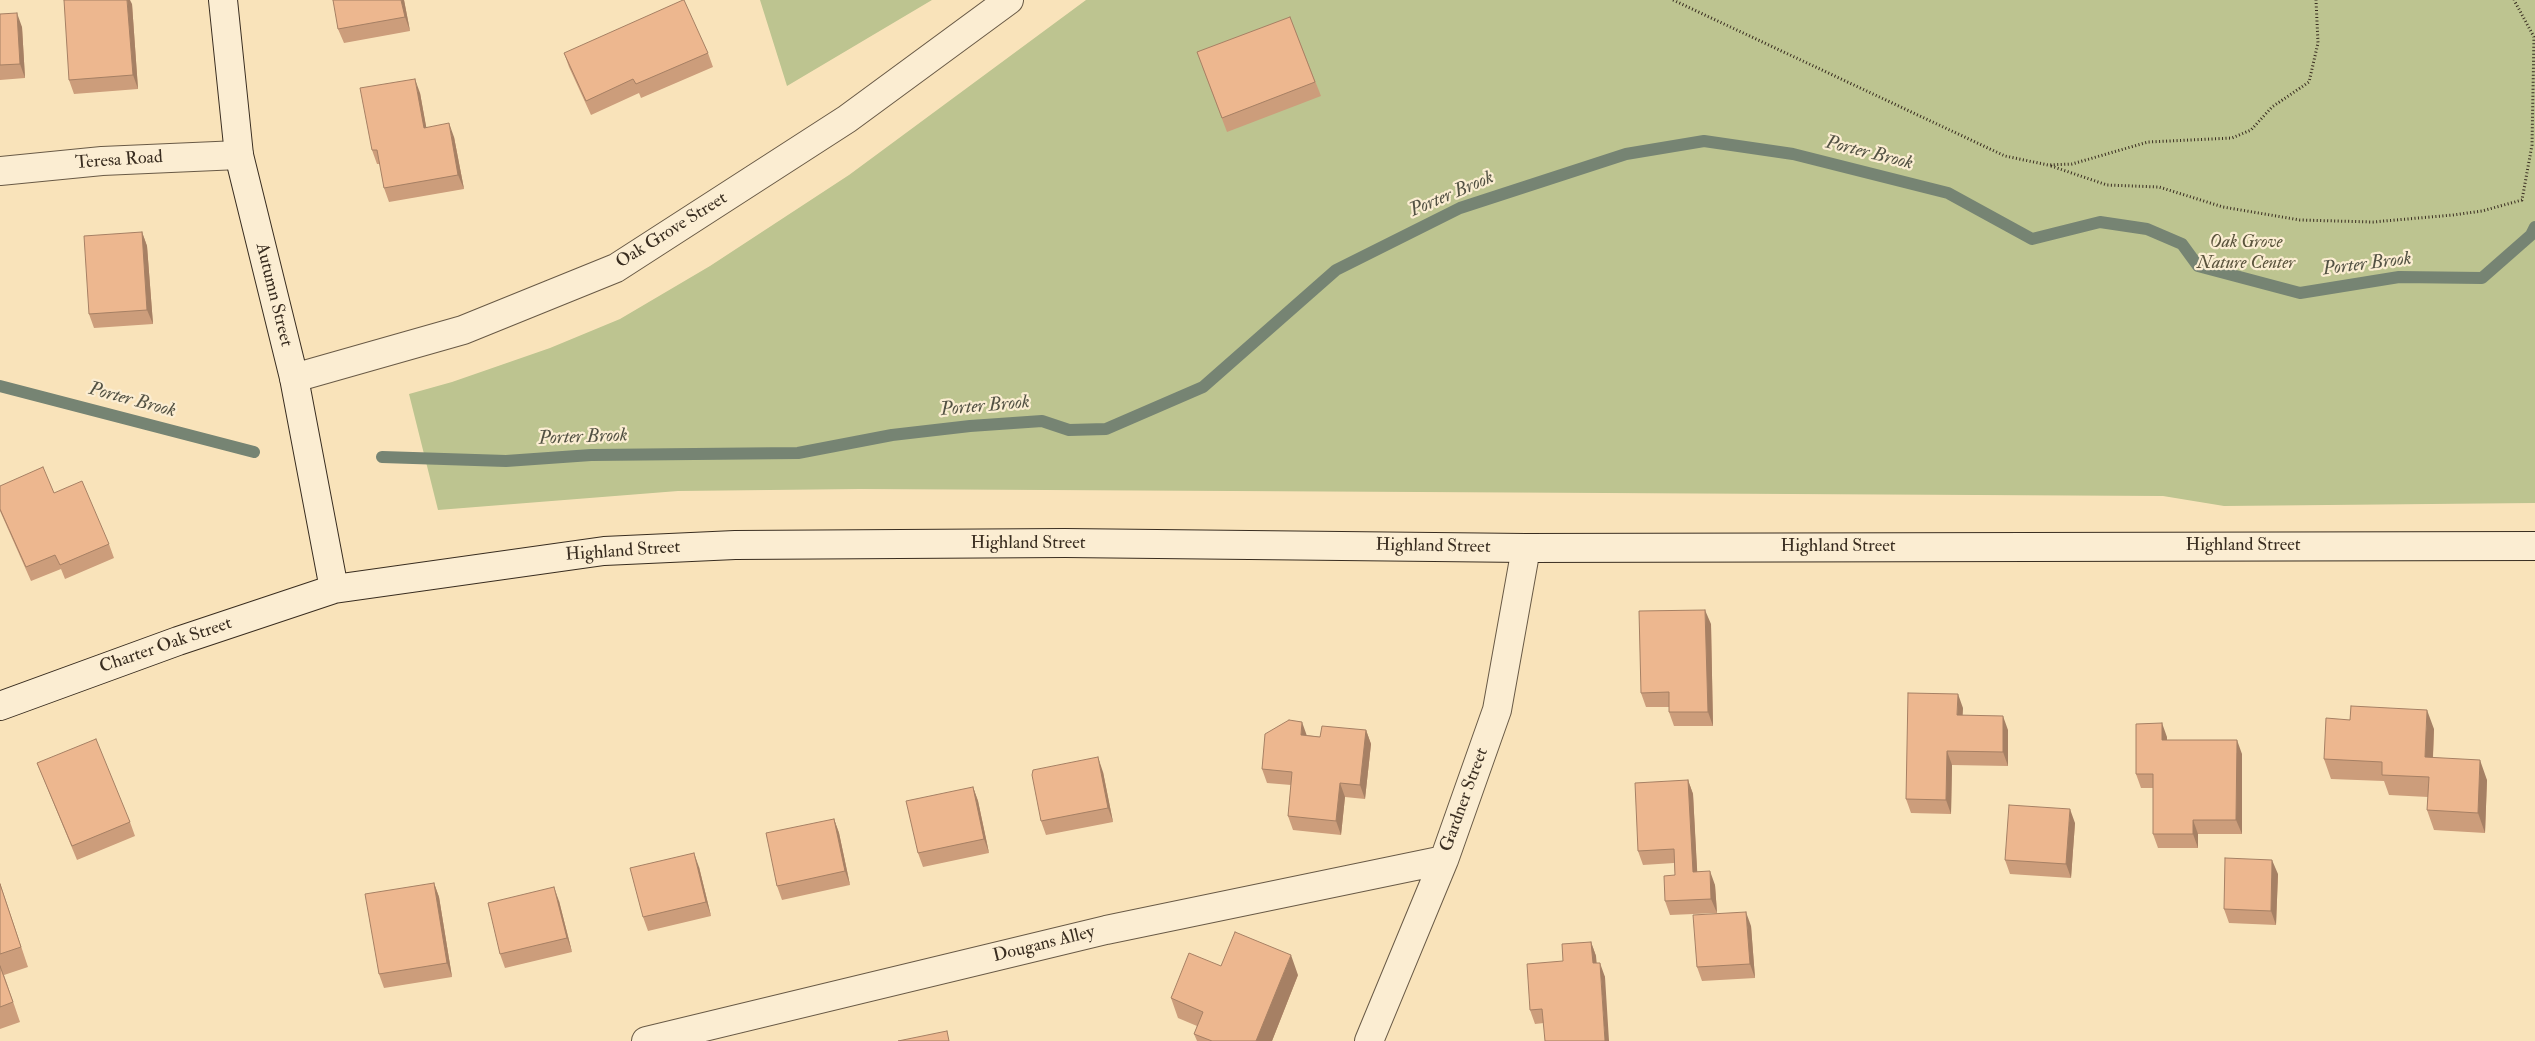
<!DOCTYPE html>
<style>
body{margin:0}
canvas{display:block;background:#f9e3ba}
</style>
<canvas width="2535" height="1041"></canvas>
<script>
const ctx = document.querySelector('canvas').getContext('2d');
ctx.lineJoin = 'round';
function paint(path, color) { ctx.fillStyle = color; ctx.fill(path, 'evenodd'); }
const poly = rows => new Path2D(rows.map(r => 'M' + r).join(''));
function stroke(path, color, width, dash) { ctx.strokeStyle = color; ctx.lineWidth = width; ctx.lineCap = dash ? 'butt' : 'round'; ctx.setLineDash(dash || []); ctx.stroke(path); }
function write(font, color, halo, rows, align = 'center') {
  ctx.font = font + ' "IM FELL Double Pica",serif'; ctx.lineWidth = 4.5; ctx.setLineDash([]); ctx.textBaseline = 'middle'; ctx.strokeStyle = halo; ctx.fillStyle = color; for (const [text, x, y, turn = 0] of rows) {
    ctx.save(); ctx.translate(x, y); ctx.rotate((+turn || 0) * Math.PI / 180); ctx.textAlign = isNaN(turn) ? turn : align; if (halo) ctx.strokeText(text, 0, 0); ctx.fillText(text, 0, 0); ctx.restore();
  }
}
const green = poly([
 [760,0,932,0,787,86],
 [1086,0,2535,0,2535,503,2224,506,2163,496,860,489,678,491,438,510,409,394,452,382,550,348,620,319,710,266,849,175]
]);
const stream = poly([
 [0,386,254,452],
 [382,457,506,461,591,455,798,453,892,435,970,426,1042,421,1069,430,1106,429,1203,387,1336,270,1460,208,1626,154,1704,141,1793,154,1948,193,2032,239,2100,222,2147,229,2182,244,2198,266,2300,293,2399,277,2482,278,2531,235,2535,227]
]);
const path = poly([
 [1673,0,2005,156,2048,165,2072,164,2148,142,2232,138,2251,130,2272,107,2309,82,2318,43,2316,0],
 [2051,166,2107,185,2159,187,2223,207,2300,220,2373,222,2453,215,2482,211,2522,200,2532,145,2534,37,2514,0]
]);
const street = poly([
 [0,171,102,161,239,155],
 [294,378,463,330,616,268,847,119,1009,0],
 [646,1041,1106,930,1444,860],
 [1369,1041,1444,860,1497,710,1526,548]
]);
const secondary = poly([
 [223,0,239,155,294,378,334,589],
 [0,706,178,641,334,589,604,551,735,545,1065,543,1526,548,2535,546]
]);
const wall = poly([
 [404,0,410,31,344,43,338,29],
 [132,4,138,89,74,94,69,80],
 [0,14,22,27,25,78,0,80],
 [1290,17,1321,96,1227,132,1202,66],
 [564,53,708,53,713,67,641,98,639,93,591,115,569,67],
 [420,93,426,127,454,137,464,189,389,202,384,188,380,164,377,164,372,150],
 [142,232,147,246,153,324,94,328,89,314],
 [0,486,54,493,109,544,114,558,65,579,61,569,31,581,0,511],
 [1711,624,1713,726,1674,726,1669,712,1669,707,1646,707,1641,693],
 [1963,708,1962,715,2008,730,2008,766,1952,765,1951,814,1911,813,1906,799],
 [2434,729,2433,758,2487,780,2485,833,2434,830,2427,810,2428,797,2389,795,2384,781,2331,779,2324,759],
 [1366,730,1371,744,1365,799,1345,797,1341,835,1293,830,1288,816,1291,785,1267,783,1262,769,1307,735,1320,737],
 [2167,737,2167,740,2242,754,2242,834,2198,834,2198,848,2158,848,2153,834,2153,788,2141,788,2136,774],
 [37,763,130,822,135,836,77,860],
 [1103,772,1113,822,1046,835,1041,821],
 [1688,780,1693,794,1697,872,1715,885,1717,913,1670,915,1665,901,1675,875,1674,863,1643,865,1638,851],
 [973,787,978,801,989,853,923,867,918,853],
 [834,819,839,833,850,885,782,900,777,886],
 [2075,823,2071,878,2010,874,2005,860],
 [699,867,711,916,648,931,643,917],
 [2278,874,2276,925,2229,923,2224,909],
 [0,883,28,967,4,975,20,1022,0,1029],
 [434,883,439,897,452,977,384,988,379,974],
 [559,901,572,952,505,968,500,954],
 [1751,926,1755,978,1702,981,1697,967],
 [1591,942,1596,956,1596,963,1605,977,1544,1023,1535,1024,1530,1010,1563,961],
 [1298,975,1272,1041,1197,1041,1194,1034,1197,1026,1178,1018,1171,998]
]);
const shadedWall = poly([
 [127,0,130,0,132,4,138,89,133,75],
 [401,0,404,0,410,31,405,17],
 [17,13,22,27,25,78,20,64],
 [415,79,420,93,429,142,424,128],
 [449,123,454,137,464,189,458,175],
 [142,232,147,246,153,324,147,310],
 [1705,610,1711,624,1713,726,1708,712],
 [1958,694,1963,708,1962,729,1957,715],
 [2427,710,2434,729,2432,777,2425,757],
 [2003,716,2008,730,2008,766,2003,752],
 [1302,722,1307,736,1301,735],
 [2162,723,2167,737,2167,754,2162,740],
 [1366,730,1371,744,1365,799,1360,785],
 [2237,740,2242,754,2242,834,2236,820],
 [1947,751,1952,765,1951,814,1946,800],
 [1098,757,1103,772,1113,822,1108,808],
 [2480,760,2487,780,2485,833,2478,813],
 [1688,780,1693,794,1698,886,1693,872],
 [1340,783,1345,797,1341,835,1336,821],
 [973,787,978,801,989,853,984,839],
 [2070,809,2075,823,2071,878,2066,864],
 [834,819,839,833,850,885,845,871],
 [2193,820,2198,834,2198,848,2193,834],
 [694,853,699,867,711,916,706,902],
 [2272,860,2278,874,2276,925,2271,911],
 [1710,871,1715,885,1717,913,1711,899],
 [434,883,439,897,452,977,447,963],
 [554,887,559,901,572,952,567,938],
 [1746,912,1751,926,1755,978,1750,964],
 [1591,942,1596,956,1598,977,1593,963],
 [1291,955,1298,975,1272,1041,1256,1041],
 [1600,963,1605,977,1609,1041,1605,1041]
]);
const building = poly([
 [64,0,127,0,133,75,69,80,64,0],
 [333,0,401,0,405,17,338,29,333,0],
 [683,0,684,0,708,53,636,84,633,79,586,101,564,53,683,0],
 [17,13,20,64,0,65,0,14,17,13],
 [1290,17,1315,82,1222,118,1197,52,1290,17],
 [415,79,424,128,449,123,458,175,384,188,377,150,372,150,360,88,415,79],
 [142,232,147,310,89,314,84,236,142,232],
 [43,467,54,493,82,481,109,544,60,565,55,555,26,567,0,509,0,486,43,467],
 [1705,610,1708,712,1669,712,1669,692,1641,693,1639,611,1705,610],
 [1908,693,1958,694,1957,715,2003,716,2003,752,1947,751,1946,800,1906,799,1908,693],
 [2351,706,2427,710,2425,757,2480,760,2478,813,2427,810,2429,777,2382,775,2382,762,2324,759,2326,718,2350,720,2351,706],
 [1289,720,1302,722,1301,735,1320,737,1322,726,1366,730,1360,785,1340,783,1336,821,1288,816,1292,772,1262,769,1265,734,1289,720],
 [2162,723,2162,740,2237,740,2236,820,2193,820,2193,834,2153,834,2153,774,2136,774,2136,724,2162,723],
 [96,739,130,822,72,846,37,763,96,739],
 [1098,757,1108,808,1041,821,1032,775,1033,770,1098,757],
 [1688,780,1693,872,1710,871,1711,899,1665,901,1664,876,1675,875,1674,849,1638,851,1635,783,1688,780],
 [973,787,984,839,918,853,906,801,973,787],
 [2009,805,2070,809,2066,864,2005,860,2009,805],
 [834,819,845,871,777,886,766,833,834,819],
 [694,853,706,902,643,917,630,868,694,853],
 [2225,858,2272,860,2271,911,2224,909,2225,858],
 [434,883,447,963,379,974,365,894,434,883],
 [0,884,21,947,0,954,0,884],
 [554,887,567,938,500,954,488,903,554,887],
 [1746,912,1750,964,1697,967,1693,915,1746,912],
 [1235,932,1291,955,1256,1041,1212,1041,1194,1034,1203,1012,1171,998,1189,953,1221,966,1235,932],
 [1591,942,1593,963,1600,963,1605,1041,1545,1041,1542,1009,1530,1010,1527,964,1563,961,1562,944,1591,942],
 [0,966,13,1002,0,1007,0,966],
 [947,1031,949,1041,898,1041,947,1031]
]);
const streetNames = [
 ["Teresa Road",119,161,-4],
 ["Oak Grove Street",672,231,-32],
 ["Autumn Street",273,295,76],
 ["Highland Street",1028,544],
 ["Highland Street",2243,546],
 ["Highland Street",1433,547,1],
 ["Highland Street",1838,547],
 ["Highland Street",623,552,-4],
 ["Charter Oak Street",166,646,-19],
 ["Gardner Street",1465,800,-70],
 ["Dougans Alley",1044,945,-14]
];
const parkNames = [
 ["Oak Grove",2246,243],
 ["Nature Center",2246,264]
];
const waterNames = [
 ["Porter Brook",1869,154,14],
 ["Porter Brook",1452,195,-23],
 ["Porter Brook",2367,265,-7],
 ["Porter Brook",132,401,15],
 ["Porter Brook",985,407,-5],
 ["Porter Brook",583,438,-2]
];
paint(green, '#bdc490');
stroke(stream, '#768473', 12);
stroke(street, '#695a46', 30);
stroke(secondary, '#392d20', 30);
stroke(path, '#392d20', 3, [1, 2.5]);
stroke(street, '#fbedd2', 28);
stroke(secondary, '#fbedd2', 28);
paint(wall, '#cc9d7b');
paint(shadedWall, '#a68064');
paint(building, '#edb78f');
stroke(building, '#a68064', 1);
write('18px', '#392d20', '#fbedd2', streetNames);
write('italic 18px', '#5a533c', '#fbedd2', parkNames);
write('italic 19px', '#525143', '#fbedd2', waterNames);
</script>
